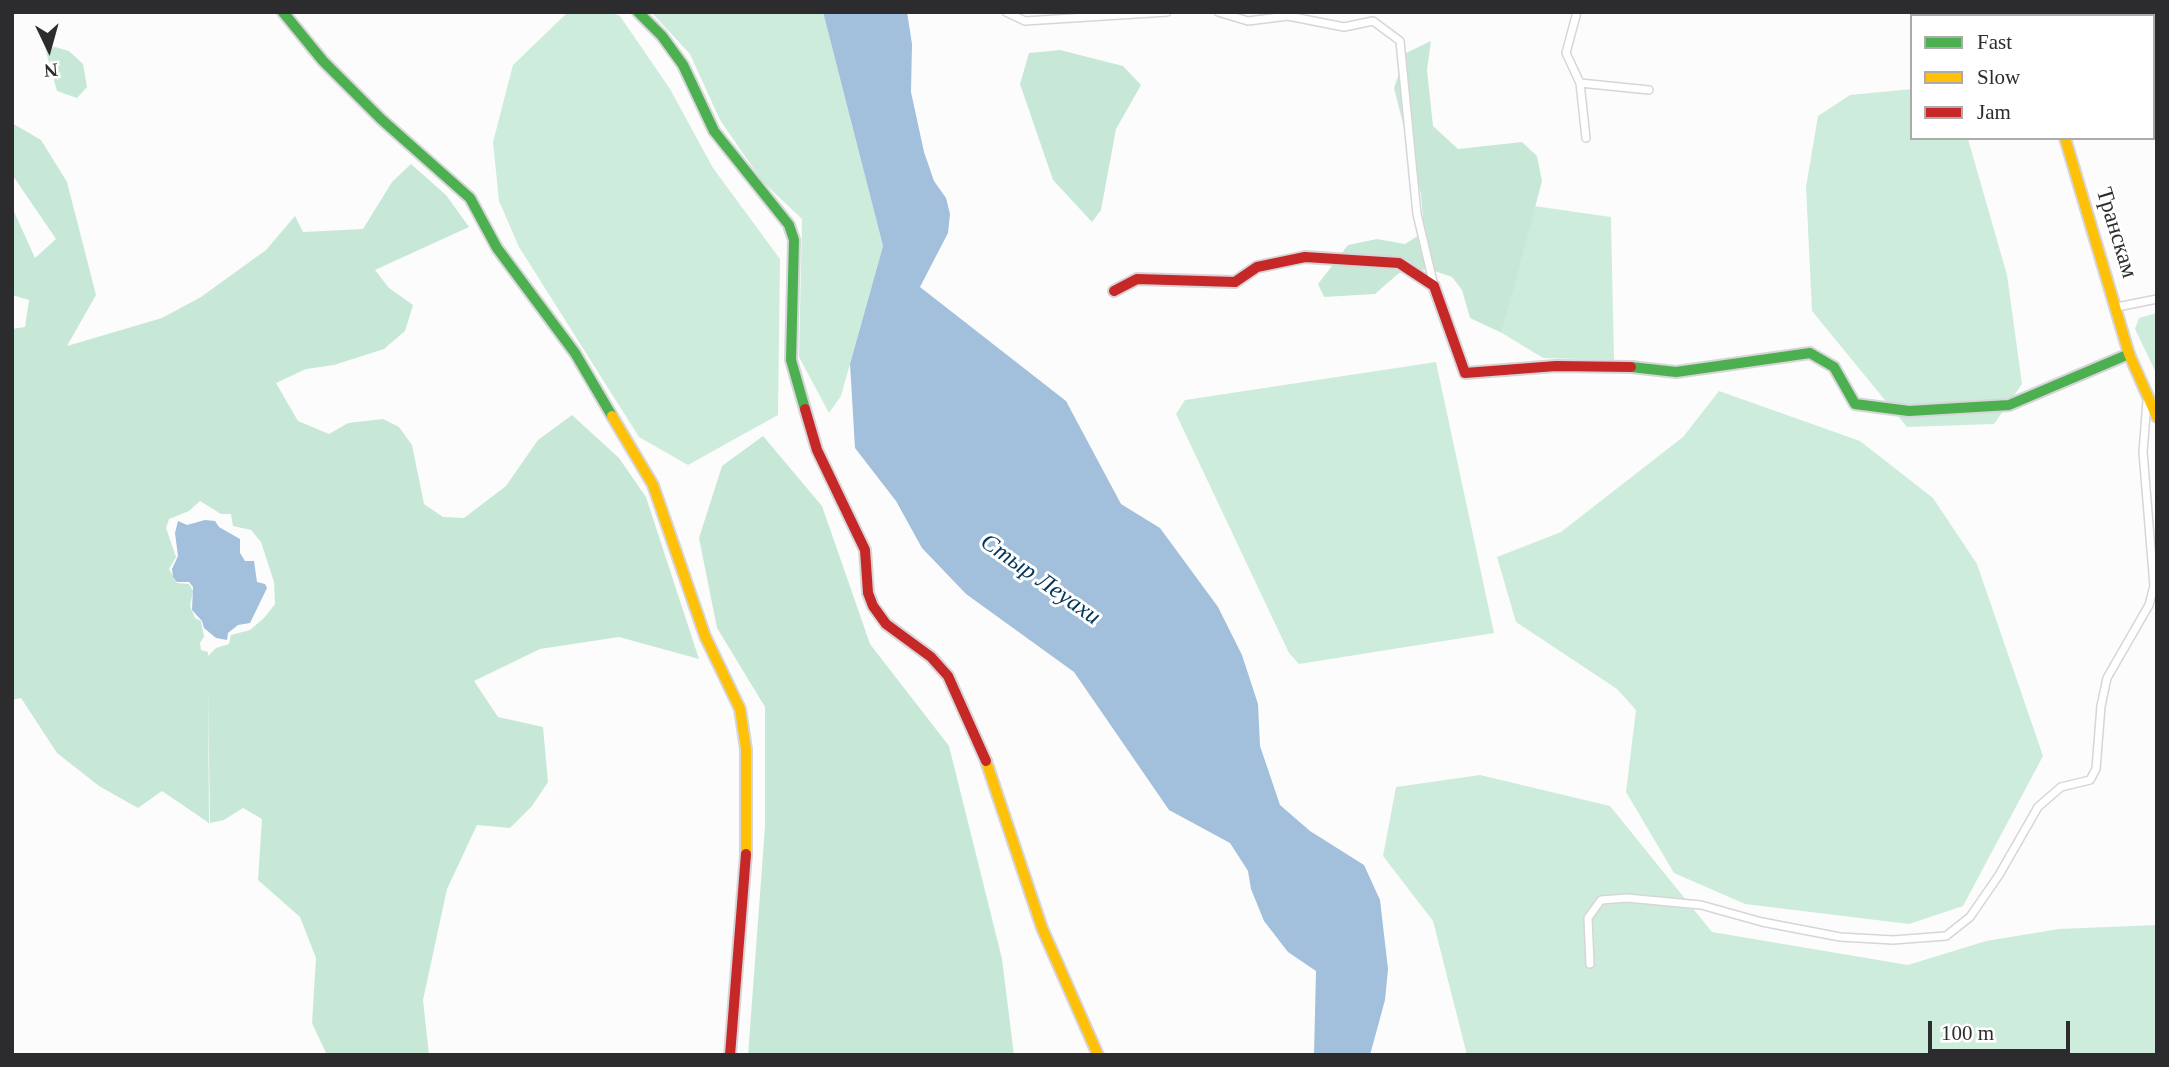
<!DOCTYPE html>
<meta charset="utf-8">
<style>
body{margin:0}
#map{position:relative;width:2169px;height:1067px;overflow:hidden;background:#fcfcfd;font-family:"Times New Roman",serif}
canvas{display:block}
.frame{position:absolute;inset:0;border:14px solid #2c2c2f;pointer-events:none}
.legend{position:absolute;left:1910px;top:14px;width:245px;height:126px;box-sizing:border-box;background:#fff;border:2px solid #ababac;margin:0;padding:9px 12px;list-style:none;font-size:21px;color:#2c2c2f}
.legend li{display:flex;align-items:center;gap:14px;height:35px}
.legend b{width:35px;border:2px solid #ababac}
.north{position:absolute;left:14px;top:14px;width:70px;height:70px;-webkit-text-stroke:5px #fff;paint-order:stroke;rotate:175deg;font-size:19px;font-weight:700;line-height:28px;text-align:center;color:#2c2c2f}
.north::after{content:'';display:block;margin:auto;width:24px;height:32px;background:#2c2c2f;clip-path:polygon(50% 0,100% 100%,50% 72%,0 100%)}
.scale{position:absolute;left:1928px;top:1021px;width:142px;height:32px;box-sizing:border-box;border:4px solid #2c2c2f;border-top:0;padding-left:9px;font-size:21px;line-height:24px;white-space:nowrap;color:#2c2c2f;-webkit-text-stroke:5px #fff;paint-order:stroke}
</style>
<div id="map">
<canvas width="2169" height="1067"></canvas>
<div class="frame"></div>
<ul class="legend">
<li><b style="height:9px;background:#4caf50"></b>Fast</li>
<li><b style="height:9px;background:#ffc107"></b>Slow</li>
<li><b style="height:9px;background:#c62828"></b>Jam</li>
</ul>
<div class="north">N</div>
<div class="scale">100 m</div>
</div>
<script>
const ctx = document.querySelector('canvas').getContext('2d');
ctx.lineJoin = 'round';
function paint(path, color) { ctx.fillStyle = color; ctx.fill(path, 'evenodd'); }
const poly = rows => new Path2D(rows.map(r => 'M' + r).join(''));
function stroke(path, color, width, dash) { ctx.strokeStyle = color; ctx.lineWidth = width; ctx.lineCap = dash ? 'butt' : 'round'; ctx.setLineDash(dash || []); ctx.stroke(path); }
function write(font, color, halo, rows, align = 'center') {
  ctx.font = font + ' "Times New Roman",serif'; ctx.lineWidth = 6; ctx.setLineDash([]); ctx.textBaseline = 'middle'; ctx.strokeStyle = halo; ctx.fillStyle = color; for (const [text, x, y, turn = 0] of rows) {
    ctx.save(); ctx.translate(x, y); ctx.rotate((+turn || 0) * Math.PI / 180); ctx.textAlign = isNaN(turn) ? turn : align; if (halo) ctx.strokeText(text, 0, 0); ctx.fillText(text, 0, 0); ctx.restore();
  }
}
const green = poly([
 [568,12,609,12,620,16,670,89,713,168,780,259,778,415,688,465,639,437,519,247,499,201,493,142,513,65],
 [651,12,823,12,883,246,841,396,829,413,799,357,802,219,762,181,720,120,690,54],
 [1912,89,1912,138,1968,139,2007,275,2022,384,1994,424,1907,427,1812,311,1806,187,1818,116,1850,95],
 [1534,206,1611,217,1614,360,1543,358,1502,333],
 [2157,313,2157,375,2135,329,2139,318],
 [1436,362,1494,633,1299,664,1289,653,1176,414,1185,400],
 [1719,391,1860,441,1933,498,1977,564,2043,756,1963,906,1909,924,1745,904,1674,873,1626,792,1636,710,1617,689,1516,622,1497,557,1561,532,1683,437],
 [1480,775,1610,806,1712,932,1908,965,1986,941,2059,929,2157,925,2157,1055,1467,1055,1433,921,1383,856,1396,787]
]);
const forest = poly([
 [1431,41,1427,70,1433,126,1458,149,1522,142,1537,156,1542,181,1502,333,1470,318,1462,290,1452,277,1429,269,1399,273,1375,294,1324,297,1318,284,1348,245,1377,239,1405,244,1424,232,1421,195,1394,88,1406,53],
 [55,47,69,51,83,64,87,87,77,98,57,91,45,48],
 [1060,50,1123,66,1141,85,1116,129,1101,210,1092,222,1053,180,1020,84,1029,53],
 [12,123,41,140,67,182,96,295,67,346,162,318,201,297,266,250,295,216,303,232,363,229,392,182,411,164,446,195,469,227,375,270,389,288,413,305,405,331,384,349,334,365,306,369,276,383,298,421,329,434,348,423,383,419,399,427,412,445,424,504,443,517,464,518,506,486,538,440,572,415,619,458,646,497,699,659,619,637,540,649,474,681,498,717,543,727,548,782,532,806,510,828,477,825,447,889,423,1000,429,1055,327,1055,312,1023,316,958,300,917,258,880,262,819,243,808,224,820,210,823,208,686,209,823,162,791,138,808,99,786,57,753,21,698,12,700,12,329,25,327,29,300,12,295,12,207,35,258,56,239,13,176],
 [200,501,221,514,231,514,233,526,251,530,261,542,274,582,275,604,264,618,250,630,231,635,229,644,216,648,208,656,208,652,201,650,200,643,204,637,201,621,195,618,190,606,193,591,189,584,177,583,169,569,176,557,166,528,169,519,189,511],
 [763,436,822,506,870,644,949,746,1002,959,1014,1055,748,1055,765,827,765,707,717,628,699,538,722,466]
]);
const water = poly([
 [823,12,907,12,912,44,911,92,924,152,934,181,946,198,950,214,948,233,920,287,1066,401,1121,504,1160,528,1218,607,1242,655,1258,704,1260,746,1280,805,1310,831,1364,865,1380,900,1388,969,1385,1000,1370,1055,1314,1055,1316,971,1288,952,1264,921,1251,889,1248,871,1230,843,1169,810,1074,672,966,594,922,548,896,501,855,448,850,364,883,246],
 [205,520,215,521,219,527,240,539,240,553,245,561,254,561,257,582,265,584,267,588,250,623,238,625,228,633,227,640,216,638,204,628,202,621,192,610,193,587,189,582,177,582,173,577,172,569,178,556,175,533,178,521,187,525]
]);
const street = poly([
 [1006,12,1025,21,1167,12],
 [1218,12,1248,21,1288,16,1344,27,1373,21,1400,41,1417,214,1434,286],
 [1577,12,1566,53,1580,83,1586,138],
 [1580,83,1649,90],
 [2117,307,2157,299],
 [1590,964,1588,918,1601,900,1627,898,1701,905,1762,922,1840,937,1893,940,1946,936,1970,917,1999,875,2038,807,2061,787,2090,780,2096,769,2101,706,2107,678,2149,605,2154,586,2143,452,2147,401]
]);
const fast = poly([
 [283,12,323,61,381,119,470,198,497,248,575,353,612,416],
 [638,12,662,36,683,65,714,131,789,225,794,240,791,360,805,409],
 [1631,367,1676,372,1810,353,1834,367,1855,404,1909,411,2009,405,2129,354]
]);
const slow = poly([
 [2026,12,2027,16],
 [2065,138,2129,354,2157,417],
 [612,416,653,485,705,636,740,709,746,749,746,854],
 [986,761,1042,928,1098,1055]
]);
const jam = poly([
 [1114,291,1137,279,1235,282,1257,267,1305,257,1399,263,1434,286,1465,373,1556,366,1631,367],
 [805,409,817,450,865,550,868,593,873,606,886,624,931,657,948,676,986,761],
 [730,1055,746,854]
]);
const streetNames = [
 ["Транскам",2116,233,73]
];
const waterNames = [
 ["Стыр Леуахи",1040,580,35]
];
paint(green, '#ceecdc');
paint(forest, '#c8e8d7');
paint(water, '#a2bfdb');
stroke(street, '#d6d6d9', 10);
stroke(fast, '#d6d6d9', 14);
stroke(slow, '#d6d6d9', 14);
stroke(jam, '#d6d6d9', 14);
stroke(street, '#fff', 7);
stroke(fast, '#4caf50', 10);
stroke(slow, '#ffc107', 10);
stroke(jam, '#c62828', 10);
write('23px', '#2c2c2f', '#fff', streetNames);
write('italic 24px', '#023559', '#fff', waterNames);
</script>
